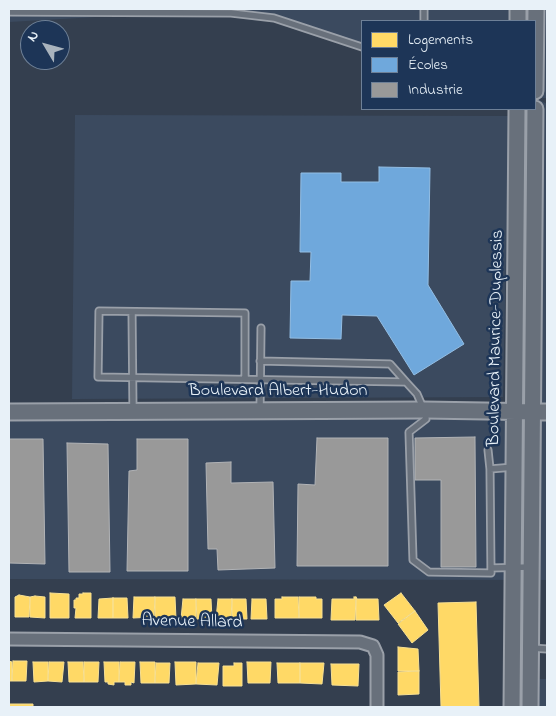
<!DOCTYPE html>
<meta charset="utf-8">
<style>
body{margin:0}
#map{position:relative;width:556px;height:716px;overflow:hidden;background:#343f4f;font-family:"Indie Flower",sans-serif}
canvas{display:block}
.frame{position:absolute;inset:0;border:10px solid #e8f1f8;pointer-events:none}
.legend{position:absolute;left:361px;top:20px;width:175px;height:90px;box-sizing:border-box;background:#1d3557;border:1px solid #6e8097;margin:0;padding:6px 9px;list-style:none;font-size:15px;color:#e8f1f8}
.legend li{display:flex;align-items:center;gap:10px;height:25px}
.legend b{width:25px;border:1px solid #6e8097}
.north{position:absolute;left:20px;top:20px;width:50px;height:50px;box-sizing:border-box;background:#1d3557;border:1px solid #6e8097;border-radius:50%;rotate:307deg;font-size:14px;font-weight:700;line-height:20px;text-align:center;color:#e8f1f8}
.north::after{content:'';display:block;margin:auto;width:18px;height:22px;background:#a9b3bd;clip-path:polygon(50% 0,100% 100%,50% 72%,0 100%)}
</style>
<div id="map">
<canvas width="556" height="716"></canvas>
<div class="frame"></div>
<ul class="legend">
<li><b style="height:14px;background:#ffd966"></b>Logements</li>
<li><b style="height:14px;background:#6fa8dc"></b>Écoles</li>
<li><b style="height:14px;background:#999"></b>Industrie</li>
</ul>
<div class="north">N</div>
</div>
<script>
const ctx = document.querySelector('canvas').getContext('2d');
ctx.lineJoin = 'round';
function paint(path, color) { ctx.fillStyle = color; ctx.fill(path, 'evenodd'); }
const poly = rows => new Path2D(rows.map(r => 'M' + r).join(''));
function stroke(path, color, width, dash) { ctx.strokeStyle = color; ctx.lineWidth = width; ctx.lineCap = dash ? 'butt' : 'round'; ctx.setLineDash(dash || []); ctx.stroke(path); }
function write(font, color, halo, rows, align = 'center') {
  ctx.font = font + ' "Indie Flower",sans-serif'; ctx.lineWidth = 5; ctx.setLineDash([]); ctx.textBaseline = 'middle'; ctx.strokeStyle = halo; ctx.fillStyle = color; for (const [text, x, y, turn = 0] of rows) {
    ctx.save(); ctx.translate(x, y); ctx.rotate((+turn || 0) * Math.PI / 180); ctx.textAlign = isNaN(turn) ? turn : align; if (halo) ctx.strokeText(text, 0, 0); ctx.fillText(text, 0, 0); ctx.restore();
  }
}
const built = poly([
 [9,9,518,9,518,21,362,21,362,47,274,18,166,13,9,22],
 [536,9,547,9,547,98,536,98,547,104,547,580,9,579,9,412,532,412],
 [75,115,509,116,503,397,72,399],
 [528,679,547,679,547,707,528,707]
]);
const homes = poly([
 [50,593,69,594,69,618,50,618,50,593],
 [83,593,91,593,91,618,75,618,76,608,74,608,74,600,76,600,76,598,79,598,79,594,83,594,83,593],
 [401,593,415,611,398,623,384,605,401,593],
 [19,595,30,597,29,617,15,617,15,597,19,595],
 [35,596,45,597,45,618,30,617,30,597,35,596],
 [134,597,155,597,154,617,133,618,134,597],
 [155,597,175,597,176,619,155,619,155,597],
 [282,597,298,597,299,618,275,618,275,599,282,599,282,597],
 [299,597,316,597,316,599,322,599,322,618,299,618,299,597],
 [354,597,356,597,355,620,331,620,332,599,354,599,354,597],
 [356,597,357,599,378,599,379,620,356,620,356,597],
 [113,598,127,598,128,618,113,618,113,598],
 [113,598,113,618,98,618,99,599,113,598],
 [183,599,196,599,196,619,181,619,183,599],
 [196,599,211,599,212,619,197,619,196,599],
 [218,599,232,599,231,619,216,619,218,599],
 [232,599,246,599,247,619,232,619,232,599],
 [252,599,266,599,267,619,251,619,252,599],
 [476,602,479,707,441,707,438,603,476,602],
 [415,611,428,630,412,643,398,624,415,611],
 [398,647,418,649,419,671,398,671,398,647],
 [9,661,12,662,12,681,9,681,9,661],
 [13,661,27,661,26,681,12,681,13,661],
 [33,662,48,662,48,681,34,682,33,662],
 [49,662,64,662,62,682,48,681,49,662],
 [68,662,83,662,84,682,69,682,68,662],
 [84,662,99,662,98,682,84,682,84,662],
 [104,662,119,662,119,682,114,682,114,685,108,684,108,682,105,682,104,662],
 [120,662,135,662,134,683,131,682,131,685,125,685,125,682,119,682,120,662],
 [140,662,155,662,155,683,141,683,140,662],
 [175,662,196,662,196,684,176,685,175,662],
 [247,662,271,662,270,683,248,683,247,662],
 [156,663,170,663,169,683,155,683,156,663],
 [198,663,219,663,217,685,196,684,198,663],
 [234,663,242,663,242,686,223,686,223,666,234,666,234,663],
 [277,663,300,663,300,683,278,683,277,663],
 [300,663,324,663,322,684,300,683,300,663],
 [331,664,359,664,358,686,332,685,331,664],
 [419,671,419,694,398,695,398,672,419,671],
 [9,704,33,704,33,707,9,707,9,704]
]);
const schools = poly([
 [379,167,430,168,428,285,464,344,414,375,377,316,342,315,341,339,290,338,291,281,310,281,311,252,300,252,301,173,341,173,341,182,379,182,379,167]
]);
const industry = poly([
 [475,437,476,567,441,567,441,480,415,480,415,438,475,437],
 [317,438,388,438,388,566,297,566,298,484,315,485,317,438],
 [9,439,43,439,45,564,9,563,9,439],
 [137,439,188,439,188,571,127,571,129,471,137,470,137,439],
 [67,443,108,444,110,572,69,572,67,443],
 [231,462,231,483,273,482,275,568,218,570,217,549,208,549,206,463,231,462]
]);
const service = poly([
 [424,9,424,21],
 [9,12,231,13,274,18,362,47],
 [132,312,133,411],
 [245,379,245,313,99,311,98,377,406,382,390,364,260,361],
 [406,382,417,394,424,410,426,419,409,432,413,560,429,572,491,573,490,469,514,467],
 [260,410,261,328],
 [488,450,490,469],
 [491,568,531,567],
 [531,648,547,649]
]);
const minor = poly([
 [9,639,360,642,373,646,377,655,377,707]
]);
const tertiary = poly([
 [518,21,518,9],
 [535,91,536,9],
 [9,412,424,410,547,412],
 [512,707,517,109],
 [530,707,535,109]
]);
const streetNames = [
 ["Boulevard Maurice-Duplessis",497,338,-89],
 ["Boulevard Albert-Hudon",278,392],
 ["Avenue Allard",192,623,1]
];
paint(built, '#3b4a5f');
paint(homes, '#ffd966');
stroke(homes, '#f8e092', 1);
paint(schools, '#6fa8dc');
stroke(schools, '#93bee4', 1);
paint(industry, '#999');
stroke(industry, '#b1b3b6', 1);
stroke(service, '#9aa0a9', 9);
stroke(minor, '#9aa0a9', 15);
stroke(tertiary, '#9aa0a9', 19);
stroke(service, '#68707b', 5.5);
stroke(minor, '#68707b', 11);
stroke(tertiary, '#68707b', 15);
write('18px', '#e8f1f8', '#1d3557', streetNames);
</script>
